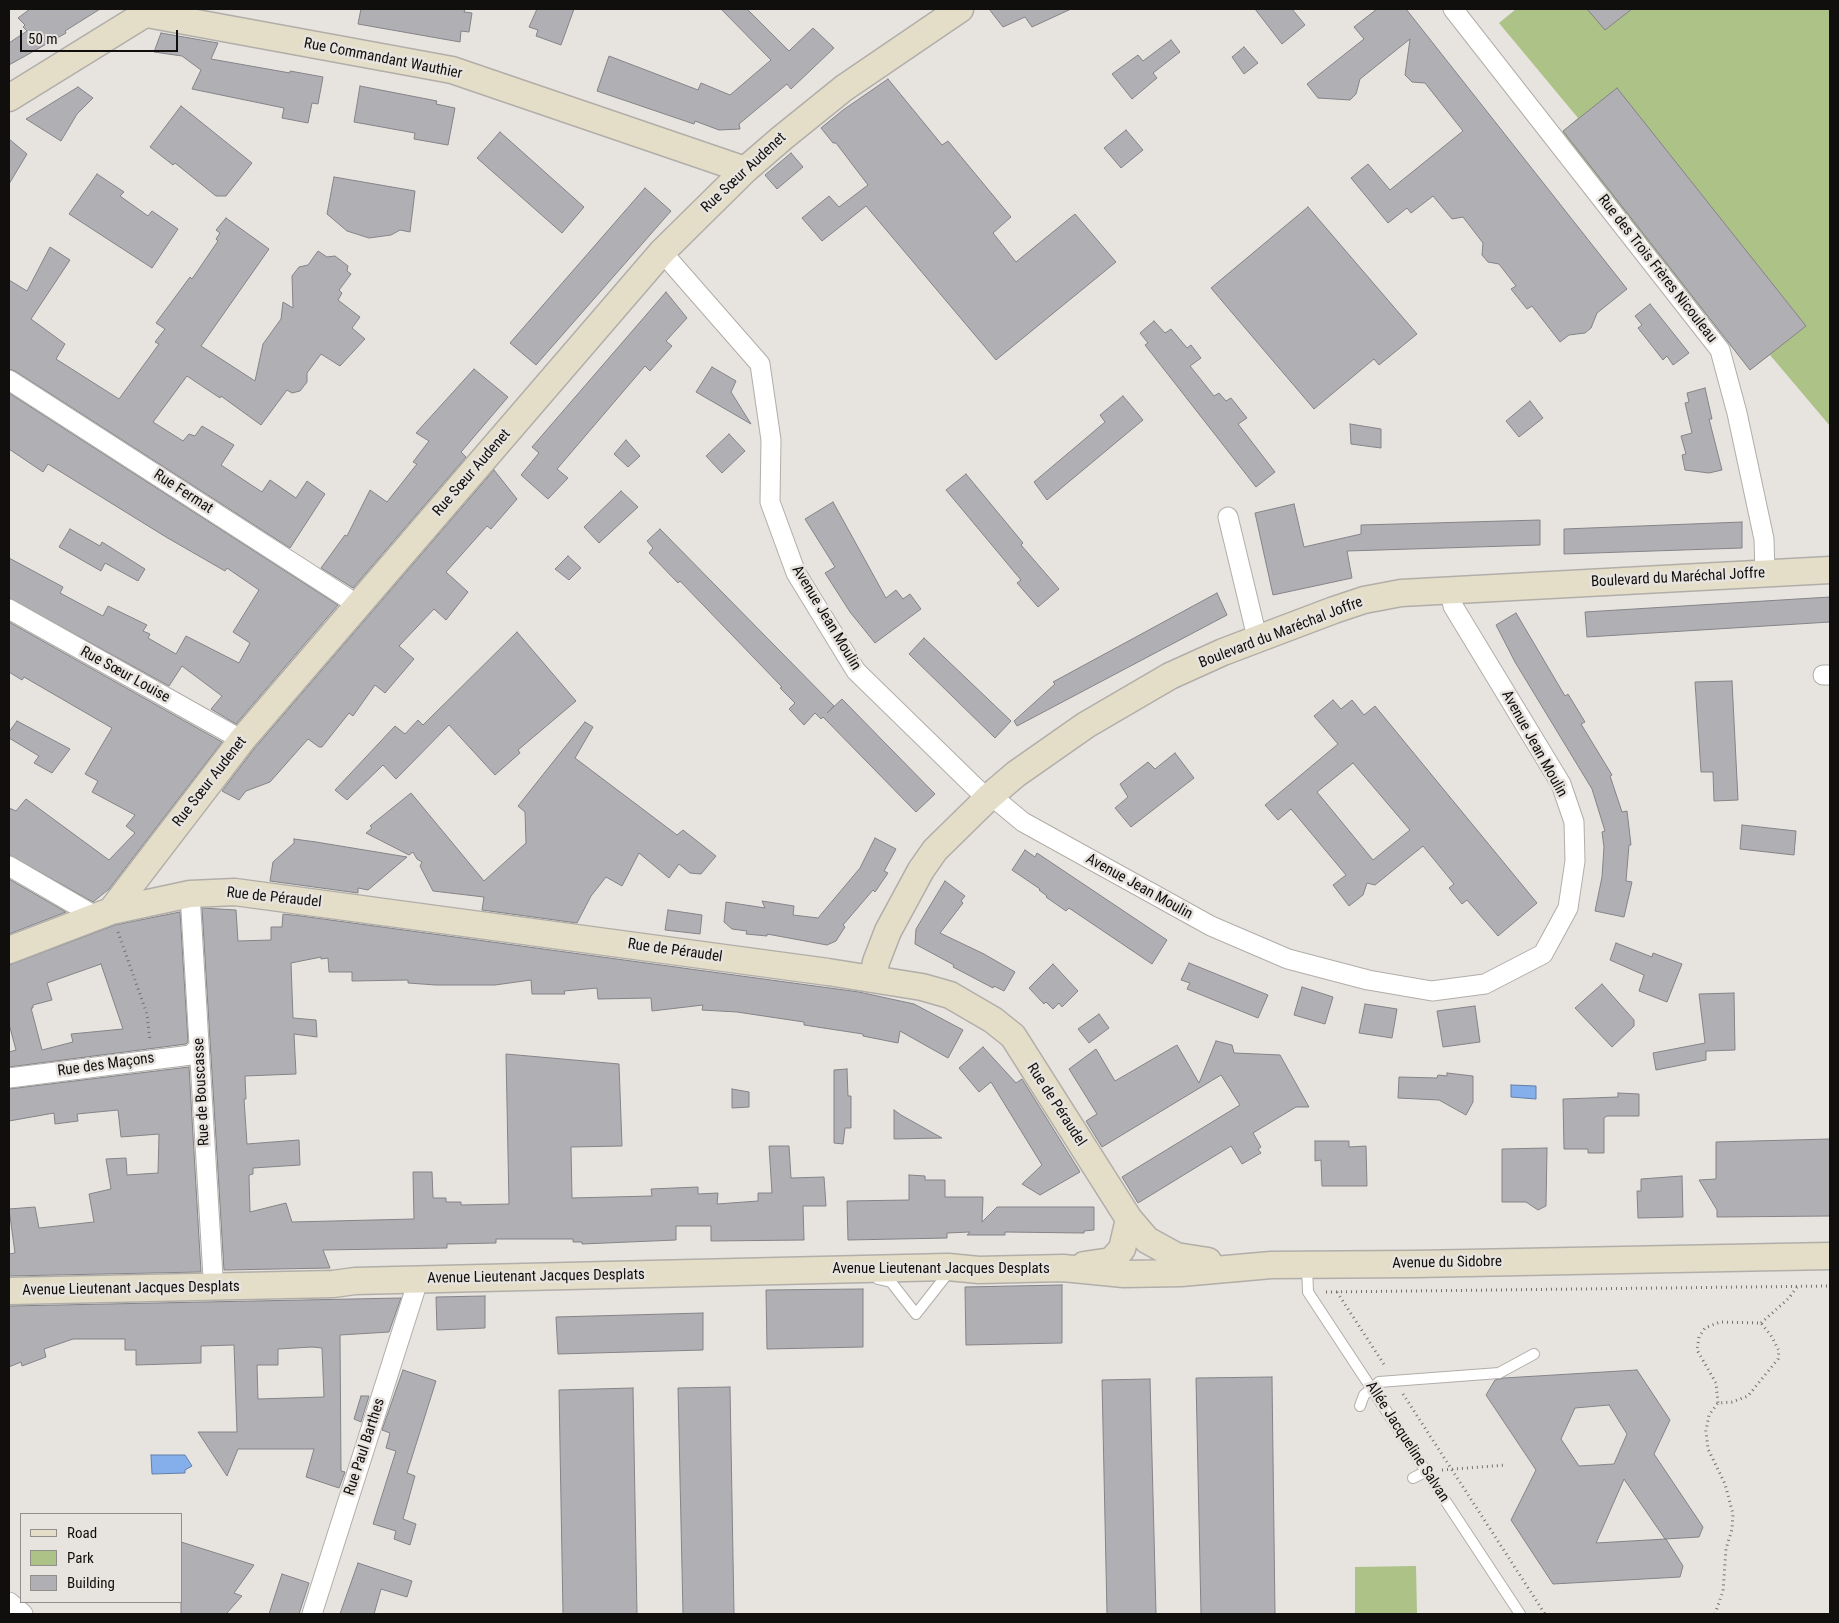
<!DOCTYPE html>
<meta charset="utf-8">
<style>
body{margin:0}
#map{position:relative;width:1839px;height:1623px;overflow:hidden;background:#e7e3df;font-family:"Roboto Condensed",sans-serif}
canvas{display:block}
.frame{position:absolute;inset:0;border:10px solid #110f0e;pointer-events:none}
.legend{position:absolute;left:20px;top:1513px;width:162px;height:90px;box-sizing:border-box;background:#e7e3df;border:1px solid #918e8b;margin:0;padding:6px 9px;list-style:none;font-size:15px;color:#110f0e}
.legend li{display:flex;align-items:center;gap:10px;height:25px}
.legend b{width:25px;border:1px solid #918e8b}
.scale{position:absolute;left:20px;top:30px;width:158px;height:22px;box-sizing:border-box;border:2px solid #110f0e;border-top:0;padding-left:6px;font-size:15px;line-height:18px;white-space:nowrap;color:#110f0e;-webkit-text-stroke:4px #e7e3df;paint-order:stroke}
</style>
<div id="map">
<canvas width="1839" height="1623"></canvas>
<div class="frame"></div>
<ul class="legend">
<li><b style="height:6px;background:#e4ddc7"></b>Road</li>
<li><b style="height:14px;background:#acc286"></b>Park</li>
<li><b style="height:14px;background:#b0afb3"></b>Building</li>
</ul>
<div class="scale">50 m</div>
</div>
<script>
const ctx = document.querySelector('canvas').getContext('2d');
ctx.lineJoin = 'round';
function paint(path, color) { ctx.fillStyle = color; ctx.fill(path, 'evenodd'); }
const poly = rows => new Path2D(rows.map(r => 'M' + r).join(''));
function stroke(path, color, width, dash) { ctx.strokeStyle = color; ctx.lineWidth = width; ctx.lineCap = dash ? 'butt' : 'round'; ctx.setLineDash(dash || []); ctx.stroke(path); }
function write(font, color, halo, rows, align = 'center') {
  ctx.font = font + ' "Roboto Condensed",sans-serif'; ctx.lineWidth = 5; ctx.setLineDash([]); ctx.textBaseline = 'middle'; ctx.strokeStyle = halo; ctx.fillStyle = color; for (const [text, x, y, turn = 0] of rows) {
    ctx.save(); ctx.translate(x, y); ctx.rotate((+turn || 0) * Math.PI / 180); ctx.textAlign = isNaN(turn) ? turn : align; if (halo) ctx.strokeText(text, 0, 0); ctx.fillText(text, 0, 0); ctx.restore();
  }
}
const green = poly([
 [1516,9,1830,9,1830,426,1770,355,1750,370,1561,133,1578,118,1499,23],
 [1416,1566,1417,1614,1355,1614,1355,1567]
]);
const water = poly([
 [1511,1085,1536,1086,1536,1099,1511,1097,1511,1085],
 [151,1455,185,1455,192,1466,185,1470,185,1473,152,1474,151,1455]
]);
const building = poly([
 [30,9,100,9,65,31,66,33,9,65,9,43,27,31,23,27,25,25,18,18,30,9],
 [361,9,465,9,464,12,472,13,469,32,461,31,460,42,358,24,361,9],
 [537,9,574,9,561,45,536,36,538,30,529,27,537,9],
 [721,9,747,9,789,51,813,28,834,48,791,89,787,84,739,124,740,129,719,130,695,121,694,124,597,91,609,56,698,90,701,83,730,95,771,60,721,9],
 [989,9,1071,9,1032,27,1025,17,1003,27,989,9],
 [1255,9,1292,9,1305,25,1282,44,1255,9],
 [1377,9,1406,9,1627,289,1597,313,1591,328,1585,333,1569,335,1560,342,1532,306,1527,309,1511,289,1516,286,1499,264,1488,262,1482,255,1483,243,1463,217,1452,219,1433,196,1411,213,1407,208,1388,223,1351,178,1368,164,1390,190,1463,131,1425,83,1412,82,1405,75,1410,39,1360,79,1356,94,1350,100,1318,98,1307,84,1364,39,1354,27,1377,9],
 [1587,9,1632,9,1605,30,1587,9],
 [161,33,218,43,211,59,290,73,290,71,323,77,318,104,312,103,308,123,282,118,284,108,192,89,201,70,182,56,154,52,161,33],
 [1171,40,1180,52,1153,73,1157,78,1132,99,1112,74,1138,55,1143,61,1171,40],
 [1244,47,1258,63,1244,74,1232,57,1244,47],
 [888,79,942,145,948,141,1011,217,993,233,1016,262,1075,214,1116,262,996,360,866,206,822,241,802,218,829,196,839,207,868,185,836,143,833,143,821,128,843,110,888,79],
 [360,86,437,101,436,104,455,108,448,145,414,139,415,133,354,122,360,86],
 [78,87,93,98,77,114,61,141,26,119,78,87],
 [1617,88,1806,326,1750,370,1563,131,1617,88],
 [181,106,252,163,226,196,216,196,175,163,173,165,150,147,181,106],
 [1126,130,1143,150,1121,168,1104,148,1126,130],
 [500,132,584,207,562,233,477,158,500,132],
 [9,139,27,154,9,184,9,139],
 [791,153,803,167,777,189,765,175,791,153],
 [97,174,124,192,120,196,148,216,152,211,178,229,152,268,69,214,97,174],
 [334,177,415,191,410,232,400,230,391,235,369,238,347,231,327,214,334,177],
 [645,188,671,211,536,365,510,343,645,188],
 [1308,207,1417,334,1379,365,1374,359,1314,409,1211,288,1308,207],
 [226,218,269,249,201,346,255,381,263,344,281,319,283,302,293,308,292,276,299,267,308,265,318,251,327,257,335,256,348,266,347,271,351,274,339,290,342,293,338,300,360,317,352,328,365,339,340,366,321,354,307,373,307,382,300,391,292,393,287,390,261,425,221,396,220,398,187,376,153,422,183,441,189,434,195,436,202,426,234,445,221,465,262,492,270,480,296,498,307,481,325,494,290,548,15,371,9,369,9,280,27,291,50,247,70,260,31,319,65,344,56,359,119,399,159,344,155,342,165,329,156,323,190,277,192,279,218,241,216,239,220,233,216,230,226,218],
 [666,292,687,318,666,341,672,346,650,371,645,366,557,469,568,478,548,499,521,475,539,453,532,447,666,292],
 [1650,304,1689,353,1673,365,1667,356,1663,360,1638,328,1642,325,1635,316,1650,304],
 [1154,321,1165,333,1171,329,1187,348,1191,345,1201,358,1190,366,1214,396,1219,393,1226,401,1231,398,1247,418,1238,424,1275,472,1256,487,1145,345,1148,343,1140,333,1154,321],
 [712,367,736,381,731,392,751,424,696,392,712,367],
 [474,369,508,397,461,452,466,457,353,588,321,568,345,535,347,536,370,490,387,502,417,464,413,462,429,441,416,433,474,369],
 [1705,388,1712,419,1709,419,1722,470,1709,473,1685,470,1682,455,1686,454,1681,436,1692,433,1685,403,1689,402,1687,393,1705,388],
 [9,393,338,605,236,724,211,709,222,696,182,666,169,686,9,598,9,558,63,587,60,593,103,616,108,606,147,625,143,631,150,634,148,638,176,654,186,636,239,663,250,643,233,632,259,590,227,568,225,571,166,537,48,464,43,472,9,449,9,393],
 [1123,396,1143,420,1047,500,1034,482,1105,422,1100,415,1123,396],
 [1530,401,1543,418,1519,437,1506,421,1530,401],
 [1350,424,1381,429,1381,448,1351,444,1350,424],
 [729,434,745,451,722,473,706,456,729,434],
 [626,440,640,456,628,467,614,454,626,440],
 [494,470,517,499,491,529,487,526,446,572,468,592,446,620,434,609,399,646,414,659,385,693,375,685,353,716,349,713,322,747,319,747,308,739,270,782,246,791,239,800,222,791,254,749,494,470],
 [966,474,1023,543,1021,545,1059,589,1038,607,1017,583,1021,580,946,490,966,474],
 [621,491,638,507,599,543,584,527,621,491],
 [833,502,886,598,896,590,903,599,910,594,921,609,875,643,850,612,825,573,835,567,805,519,833,502],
 [1294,504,1304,547,1361,534,1361,525,1540,520,1540,545,1347,551,1352,578,1273,595,1255,513,1294,504],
 [1742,522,1742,548,1564,554,1564,529,1742,522],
 [70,529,100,546,102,542,145,569,138,581,105,563,101,571,59,547,70,529],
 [660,529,834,706,827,713,842,699,935,794,916,812,823,717,821,719,815,713,804,725,789,709,795,703,780,688,782,687,680,581,678,583,649,553,653,548,647,541,660,529],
 [568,556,581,568,569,580,555,569,568,556],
 [1217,593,1227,615,1017,726,1014,721,1055,684,1053,682,1217,593],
 [1830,597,1830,622,1587,637,1585,612,1830,597],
 [1516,613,1565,696,1568,694,1585,722,1581,724,1612,775,1610,776,1622,812,1627,811,1631,845,1629,845,1626,881,1632,882,1624,917,1595,911,1602,877,1604,847,1602,832,1605,831,1592,789,1515,662,1496,625,1516,613],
 [9,622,222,742,109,889,93,902,9,855,9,808,16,811,26,799,109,860,135,833,126,826,135,815,92,792,98,781,85,774,112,728,24,677,22,680,9,672,9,622],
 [517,632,576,701,518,750,520,753,495,775,449,725,396,779,383,765,347,800,335,790,395,726,405,734,418,720,423,725,517,632],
 [924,638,1011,721,995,738,909,654,924,638],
 [1732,681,1738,800,1714,801,1713,772,1701,772,1695,682,1732,681],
 [1333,700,1341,709,1352,700,1364,715,1375,706,1537,903,1498,936,1467,900,1462,904,1449,888,1454,884,1423,846,1375,885,1367,883,1363,895,1349,906,1333,885,1346,875,1291,809,1278,820,1265,805,1338,744,1314,716,1333,700],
 [1353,763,1410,830,1373,860,1317,792,1353,763],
 [17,721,70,749,52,773,34,763,39,756,9,738,9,732,17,721],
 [585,722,593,727,575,758,677,835,683,830,716,856,701,874,690,873,679,864,669,878,639,853,622,886,606,877,591,896,577,923,482,910,484,897,433,891,420,866,422,862,417,859,413,852,409,855,366,833,372,828,370,826,411,793,484,881,526,843,525,812,518,806,585,722],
 [1175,753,1194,778,1131,827,1115,808,1128,797,1120,784,1148,762,1155,769,1175,753],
 [1742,825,1796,831,1794,855,1740,849,1742,825],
 [875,838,896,849,884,871,888,873,875,892,873,890,843,925,845,927,836,941,827,945,767,934,767,936,746,934,747,931,732,929,724,922,726,902,765,908,762,901,794,906,793,915,818,918,860,868,875,838],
 [294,839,316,842,407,857,368,890,358,888,358,893,270,881,273,862,294,843,294,839],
 [1025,850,1035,857,1037,853,1167,940,1152,964,1069,908,1066,911,1046,897,1047,896,1039,890,1040,889,1012,870,1025,850],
 [9,879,66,912,9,934,9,879],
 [945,881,965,896,961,901,963,903,940,933,984,954,1015,972,1004,991,994,986,993,988,953,967,954,965,915,944,916,929,945,881],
 [202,908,236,910,238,941,271,940,271,927,282,927,283,914,301,916,859,992,914,1004,963,1030,948,1058,900,1031,898,1043,863,1036,863,1034,804,1025,804,1022,737,1012,702,1010,703,1005,652,1011,651,998,598,999,597,988,564,991,565,994,532,994,531,980,495,985,436,985,408,983,408,980,352,981,352,972,329,972,328,958,321,959,321,957,291,963,293,1018,316,1020,317,1037,294,1034,296,1074,245,1076,246,1099,244,1099,247,1144,299,1140,300,1165,253,1168,253,1174,249,1175,250,1212,286,1203,292,1222,414,1219,413,1172,432,1172,433,1198,446,1198,446,1202,461,1202,461,1205,509,1204,506,1054,619,1064,622,1146,571,1147,572,1198,652,1196,651,1189,698,1187,698,1194,718,1193,717,1204,758,1201,758,1193,772,1193,769,1146,789,1146,791,1178,824,1177,826,1206,803,1206,804,1240,711,1241,711,1226,676,1226,676,1240,582,1244,582,1242,573,1242,573,1239,496,1239,496,1243,447,1244,447,1248,323,1250,330,1268,224,1270,202,908],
 [668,910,702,915,700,934,665,930,668,910],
 [180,912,188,1042,186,1044,9,1067,9,1052,16,1050,9,1024,9,965,115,925,180,912],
 [101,964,123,1029,71,1034,73,1042,42,1050,31,1008,33,1008,33,1005,52,1000,47,983,101,964],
 [1616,943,1652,957,1653,953,1682,964,1667,1002,1639,991,1644,975,1610,960,1616,943],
 [1189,963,1268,995,1258,1018,1187,989,1190,983,1181,980,1189,963],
 [1053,964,1078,991,1062,1007,1059,1003,1053,1009,1046,1002,1044,1004,1029,988,1053,964],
 [1602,984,1634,1020,1634,1026,1612,1047,1575,1008,1602,984],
 [1302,987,1333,997,1325,1024,1294,1015,1302,987],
 [1734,993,1735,1050,1706,1051,1706,1060,1656,1070,1653,1053,1705,1043,1699,994,1734,993],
 [1365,1004,1397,1009,1392,1038,1359,1033,1365,1004],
 [1475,1006,1480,1042,1443,1047,1437,1011,1475,1006],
 [1099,1014,1109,1028,1089,1043,1078,1029,1099,1014],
 [1216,1041,1232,1045,1234,1053,1280,1055,1309,1107,1296,1107,1253,1133,1261,1147,1258,1149,1261,1153,1242,1164,1231,1146,1138,1203,1122,1177,1240,1105,1221,1075,1102,1147,1086,1121,1097,1114,1069,1069,1096,1049,1115,1081,1177,1045,1199,1083,1216,1041],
 [983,1047,1016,1083,1022,1079,1080,1172,1040,1195,1022,1184,1042,1165,991,1082,979,1092,959,1068,983,1047],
 [189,1067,201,1272,9,1276,9,1254,15,1253,9,1209,35,1207,39,1228,94,1222,89,1194,111,1189,106,1159,126,1158,127,1175,158,1173,159,1134,121,1137,118,1110,77,1114,78,1121,55,1124,54,1113,9,1121,9,1089,189,1067],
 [847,1069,848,1096,851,1096,851,1128,845,1128,843,1144,834,1143,834,1070,847,1069],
 [1447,1073,1473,1076,1473,1102,1466,1115,1439,1100,1398,1098,1399,1077,1437,1078,1438,1075,1447,1076,1447,1073],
 [732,1089,749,1092,749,1107,732,1108,732,1089],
 [1618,1093,1639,1094,1639,1116,1607,1116,1604,1118,1604,1153,1588,1153,1588,1149,1564,1149,1563,1099,1618,1097,1618,1093],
 [894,1110,901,1115,942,1138,894,1139,894,1110],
 [1830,1139,1830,1216,1717,1217,1717,1210,1699,1180,1716,1179,1716,1142,1830,1139],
 [1315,1141,1349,1141,1349,1147,1366,1146,1367,1186,1322,1186,1321,1160,1315,1161,1315,1141],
 [1547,1148,1546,1206,1538,1210,1526,1202,1502,1202,1502,1149,1547,1148],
 [909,1175,925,1176,925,1180,945,1180,945,1197,983,1197,982,1222,997,1207,1094,1207,1094,1230,1084,1231,1084,1233,1005,1232,1005,1235,967,1235,970,1232,947,1233,947,1238,848,1240,847,1201,909,1200,909,1175],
 [1682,1176,1683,1217,1638,1218,1637,1191,1641,1191,1641,1179,1682,1176],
 [1062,1285,1062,1343,966,1345,965,1287,1062,1285],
 [863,1289,863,1347,767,1349,766,1290,863,1289],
 [485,1296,485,1328,437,1330,436,1297,485,1296],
 [401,1298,389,1332,340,1335,341,1471,345,1472,339,1488,306,1477,314,1449,238,1449,227,1476,198,1432,237,1432,234,1345,201,1346,201,1363,136,1365,136,1350,125,1350,125,1339,73,1339,44,1349,46,1357,22,1366,21,1362,9,1367,9,1306,401,1298],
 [312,1347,322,1348,324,1397,258,1399,257,1365,278,1365,278,1349,312,1347],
 [703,1313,703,1350,558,1354,556,1317,703,1313],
 [403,1370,436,1381,407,1473,415,1476,403,1519,416,1524,410,1545,394,1539,396,1531,373,1524,396,1451,386,1448,390,1433,382,1430,403,1370],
 [1637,1370,1670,1420,1654,1454,1703,1527,1699,1537,1665,1539,1624,1479,1596,1543,1666,1539,1683,1566,1680,1577,1553,1584,1511,1520,1536,1470,1486,1395,1495,1380,1504,1378,1637,1370],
 [1609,1405,1627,1434,1614,1464,1579,1466,1561,1439,1575,1408,1609,1405],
 [1272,1377,1275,1614,1201,1614,1196,1378,1272,1377],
 [1150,1379,1156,1614,1107,1614,1102,1380,1150,1379],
 [730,1387,734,1614,683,1614,678,1388,730,1387],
 [633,1388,637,1614,563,1614,559,1390,633,1388],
 [361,1396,369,1396,361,1422,354,1419,361,1396],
 [181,1542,254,1565,234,1593,242,1596,226,1614,181,1614,181,1542],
 [358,1563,412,1581,407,1597,381,1589,374,1614,340,1614,358,1563],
 [282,1574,309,1583,299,1614,269,1614,282,1574]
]);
const path = poly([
 [118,932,147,1014,150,1041],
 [1326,1292,1830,1286],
 [1337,1292,1385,1366],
 [1761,1323,1789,1298,1797,1287],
 [1403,1394,1545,1614],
 [1442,1470,1506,1465],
 [1715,1614,1723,1591,1726,1549,1732,1529,1733,1514,1725,1484,1708,1449,1706,1431,1709,1415,1718,1403,1732,1402,1748,1396,1778,1359,1779,1351,1772,1337,1761,1323,1720,1322,1705,1328,1699,1337,1697,1350,1716,1383,1718,1403]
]);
const lane = poly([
 [1307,1266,1308,1292,1520,1614],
 [878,1279,891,1282,916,1314,949,1272],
 [1360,1406,1364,1395,1379,1382,1499,1373,1534,1354],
 [1413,1478,1427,1471]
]);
const street = poly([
 [1453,9,1720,350,1737,413,1764,539,1765,573],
 [662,252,760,364,771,440,770,502,796,573,856,671,979,791,1000,803,1023,822,1211,926,1288,959,1368,980,1432,991,1485,984,1543,954,1568,908,1575,861,1574,822,1561,784,1453,606,1450,590],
 [9,380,358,605],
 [1228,517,1255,629,1260,639],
 [9,609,242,740],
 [1823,675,1830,675],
 [9,866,95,916],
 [190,894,213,1277,206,1287],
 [9,1078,191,1055,199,1047],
 [9,1602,23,1614],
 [312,1614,416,1287,417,1279]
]);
const secondary = poly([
 [147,14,452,70,745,170],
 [9,98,153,9],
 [111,911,242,740,662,252,745,170,782,138,844,88,960,9],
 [9,950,111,911,190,894,235,892,828,972,922,987,950,995,993,1020,1013,1036,1129,1219,1147,1240,1176,1256,1208,1261],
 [873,979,876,962,888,931,921,870,935,850,989,797,1016,774,1086,725,1170,676,1223,652,1334,610,1364,600,1401,593,1830,570],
 [1084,1265,1111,1261,1122,1249,1129,1219],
 [9,1291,333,1284,355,1281,948,1267,979,1270,1063,1268,1124,1274,1181,1273,1271,1265,1416,1264,1830,1256]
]);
const streetNames = [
 ["Rue Commandant Wauthier",383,59,11],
 ["Rue Sœur Audenet",744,173,-43],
 ["Rue des Trois Frères Nicouleau",1657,269,52],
 ["Rue Sœur Audenet",472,473,-49],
 ["Rue Fermat",183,492,33],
 ["Boulevard du Maréchal Joffre",1678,578,-3],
 ["Avenue Jean Moulin",826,618,59],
 ["Boulevard du Maréchal Joffre",1281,633,-21],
 ["Rue Sœur Louise",125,675,29],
 ["Avenue Jean Moulin",1534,744,61],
 ["Rue Sœur Audenet",210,782,-52],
 ["Avenue Jean Moulin",1139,887,29],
 ["Rue de Péraudel",274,898,6],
 ["Rue de Péraudel",675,951,8],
 ["Rue des Maçons",106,1065,-8],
 ["Rue de Bouscasse",202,1092,-93],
 ["Rue de Péraudel",1056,1105,57],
 ["Avenue du Sidobre",1447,1263,-1],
 ["Avenue Lieutenant Jacques Desplats",941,1269],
 ["Avenue Lieutenant Jacques Desplats",536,1277,-1],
 ["Avenue Lieutenant Jacques Desplats",131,1289,-1],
 ["Allée Jacqueline Salvan",1407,1442,57],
 ["Rue Paul Barthes",365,1447,-72]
];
paint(green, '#acc286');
paint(water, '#85afea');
stroke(water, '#627fa8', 1);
paint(building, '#b0afb3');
stroke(building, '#848488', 1);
stroke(lane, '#b1aeaa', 12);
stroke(street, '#b1aeaa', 21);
stroke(secondary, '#b1aeaa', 29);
stroke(path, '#74716e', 3, [1, 4]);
stroke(lane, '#fff', 10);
stroke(street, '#fff', 19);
stroke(secondary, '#e4ddc7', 26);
write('15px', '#110f0e', '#e7e3df', streetNames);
</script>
